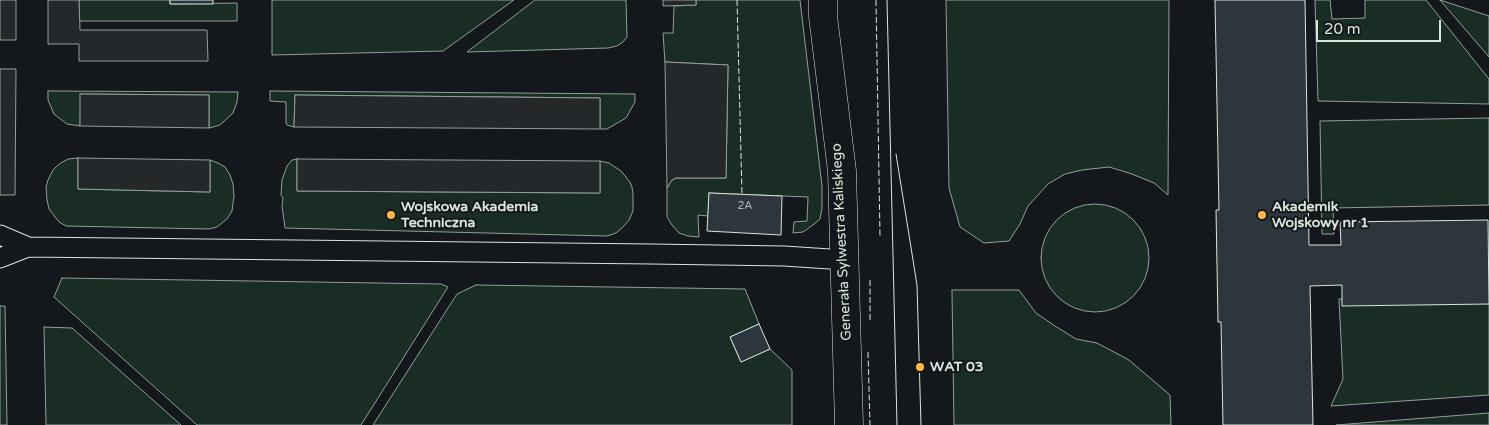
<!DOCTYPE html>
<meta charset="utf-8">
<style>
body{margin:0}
#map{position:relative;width:1489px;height:425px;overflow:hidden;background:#14181c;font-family:"Varela Round",sans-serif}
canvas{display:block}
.scale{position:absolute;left:1316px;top:20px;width:125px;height:22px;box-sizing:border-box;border:2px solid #d8e6dc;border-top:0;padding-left:6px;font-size:15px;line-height:18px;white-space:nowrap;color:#d8e6dc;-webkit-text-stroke:4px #14181c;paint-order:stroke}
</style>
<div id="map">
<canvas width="1489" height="425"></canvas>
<div class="scale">20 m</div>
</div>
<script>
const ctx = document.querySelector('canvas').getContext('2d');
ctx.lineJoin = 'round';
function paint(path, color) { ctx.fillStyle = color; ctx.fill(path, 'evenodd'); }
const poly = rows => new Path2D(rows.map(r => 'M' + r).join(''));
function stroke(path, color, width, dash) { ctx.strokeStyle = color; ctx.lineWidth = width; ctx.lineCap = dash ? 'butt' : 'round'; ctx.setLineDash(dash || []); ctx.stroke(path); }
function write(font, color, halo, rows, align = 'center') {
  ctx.font = font + ' "Varela Round",sans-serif'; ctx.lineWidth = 4; ctx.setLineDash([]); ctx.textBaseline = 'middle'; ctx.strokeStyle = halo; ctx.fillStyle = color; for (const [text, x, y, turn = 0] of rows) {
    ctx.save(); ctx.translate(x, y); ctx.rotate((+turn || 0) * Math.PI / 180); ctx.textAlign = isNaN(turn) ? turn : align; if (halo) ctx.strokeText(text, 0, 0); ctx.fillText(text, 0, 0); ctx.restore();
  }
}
const green = poly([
 [79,0,170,0,170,4,237,3,237,21,79,21,79,0],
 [272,0,514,0,443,51,272,55,272,0],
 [535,0,626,0,627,37,623,42,617,46,608,48,467,52,535,0],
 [696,0,800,0,822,186,822,208,820,219,813,225,803,232,793,233,794,222,807,221,808,197,709,193,708,216,698,215,699,237,688,236,679,233,672,225,667,217,667,188,672,180,676,178,726,178,728,65,665,62,663,33,673,33,674,6,696,5,696,0],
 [946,0,1169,0,1168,195,1154,183,1132,174,1109,167,1082,170,1065,174,1048,184,1028,206,1020,224,1009,241,984,243,960,227,949,188,946,0],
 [1315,0,1330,0,1332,19,1365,18,1365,0,1426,0,1489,79,1489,104,1318,101,1315,0],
 [1440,0,1489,16,1489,57,1440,0],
 [48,91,238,92,237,102,233,113,220,125,209,128,209,95,81,94,80,126,67,124,54,114,48,100,48,91],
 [270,91,635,94,635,102,626,118,607,129,600,129,600,98,295,95,294,127,287,125,286,123,286,102,270,101,270,91],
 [1489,118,1489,205,1333,208,1334,234,1322,234,1320,121,1489,118],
 [78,158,78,189,210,192,210,160,218,163,225,167,230,175,233,184,234,196,232,211,227,219,217,227,209,229,66,226,59,222,49,209,47,200,46,187,48,180,53,170,59,164,68,159,78,158],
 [297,159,297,191,600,193,600,161,609,163,621,171,630,182,632,187,633,194,633,211,629,220,622,228,616,233,607,236,285,228,282,206,283,198,281,195,282,180,287,166,292,160,297,159],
 '1041 258a54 54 0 1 1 108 0a54 54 0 1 1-108 0Z',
 [62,278,441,284,448,287,361,425,197,425,54,297,62,278],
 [476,285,745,289,759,324,730,337,741,362,770,349,792,370,792,425,373,425,457,294,476,285],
 [952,290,1019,290,1036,313,1055,326,1076,339,1097,343,1129,360,1170,395,1171,425,954,425,952,290],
 [1489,298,1489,395,1331,406,1343,379,1339,299,1489,298],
 [0,306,5,306,7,425,0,425,0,306],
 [44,327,72,328,181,425,46,425,44,327],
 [1489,413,1489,425,1336,425,1489,413]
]);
const parking = poly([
 [0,0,16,0,16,40,0,40,0,0],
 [48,0,79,0,80,30,207,30,208,61,79,61,79,44,48,44,48,0],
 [663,0,696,0,696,5,663,6,663,0],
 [665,62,728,65,726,178,676,178,672,180,667,188,665,62],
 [0,69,16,69,15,195,0,195,0,69],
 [80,94,209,95,209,128,80,126,80,94],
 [295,95,600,98,600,129,294,127,295,95],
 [78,158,210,160,210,192,78,189,78,158],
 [297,159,600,161,600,193,297,191,297,159]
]);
const building = poly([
 [170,0,213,0,213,4,170,4,170,0],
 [1215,0,1305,0,1309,245,1341,245,1340,222,1488,220,1489,304,1342,306,1342,285,1310,286,1313,425,1223,425,1221,322,1218,322,1216,210,1219,210,1215,0],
 [709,193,782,196,781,235,707,231,709,193],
 [759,324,770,349,741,362,730,337,759,324]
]);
const service = poly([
 [0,235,28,247],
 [0,258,28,247,651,254,784,256,845,260]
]);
const tertiary = poly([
 [823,0,823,16,842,171,849,425]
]);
const tram = poly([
 [887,0,897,425],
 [896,154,917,285,921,425]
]);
const fence = poly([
 [737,0,742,194],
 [876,0,880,236],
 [870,280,870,321],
 [868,352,870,425]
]);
const markers = [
 [391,215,5,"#ffb74d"],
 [1262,215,5,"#ffb74d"],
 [920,367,5,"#ffb74d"]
];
const numberNames = [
 ["2A",745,206]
];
const poiNames = [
 ["Wojskowa Akademia",401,207],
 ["Techniczna",401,223],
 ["Akademik",1272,207],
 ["Wojskowy nr 1",1272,223],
 ["WAT 03",930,367]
];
const streetNames = [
 ["Generała Sylwestra Kaliskiego",842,242,-93]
];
paint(green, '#1a2d24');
stroke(green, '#939e99', 1);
paint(parking, '#24282b');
stroke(parking, '#939e99', 1);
paint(building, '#2c363c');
stroke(building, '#d8e6dc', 1);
stroke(service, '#d8e6dc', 21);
stroke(tertiary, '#d8e6dc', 29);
stroke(service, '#14181c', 19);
stroke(tertiary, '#14181c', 28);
stroke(tram, '#d8e6dc', 1);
stroke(fence, '#d8e6dc', 1, [6, 2.5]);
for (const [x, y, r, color] of markers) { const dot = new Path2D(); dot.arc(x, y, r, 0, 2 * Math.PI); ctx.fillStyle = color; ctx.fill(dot); stroke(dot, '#14181c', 2); }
write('11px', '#adbab4', null, numberNames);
write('bold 14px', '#d8e6dc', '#14181c', poiNames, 'left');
write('14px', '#d8e6dc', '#14181c', streetNames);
</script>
